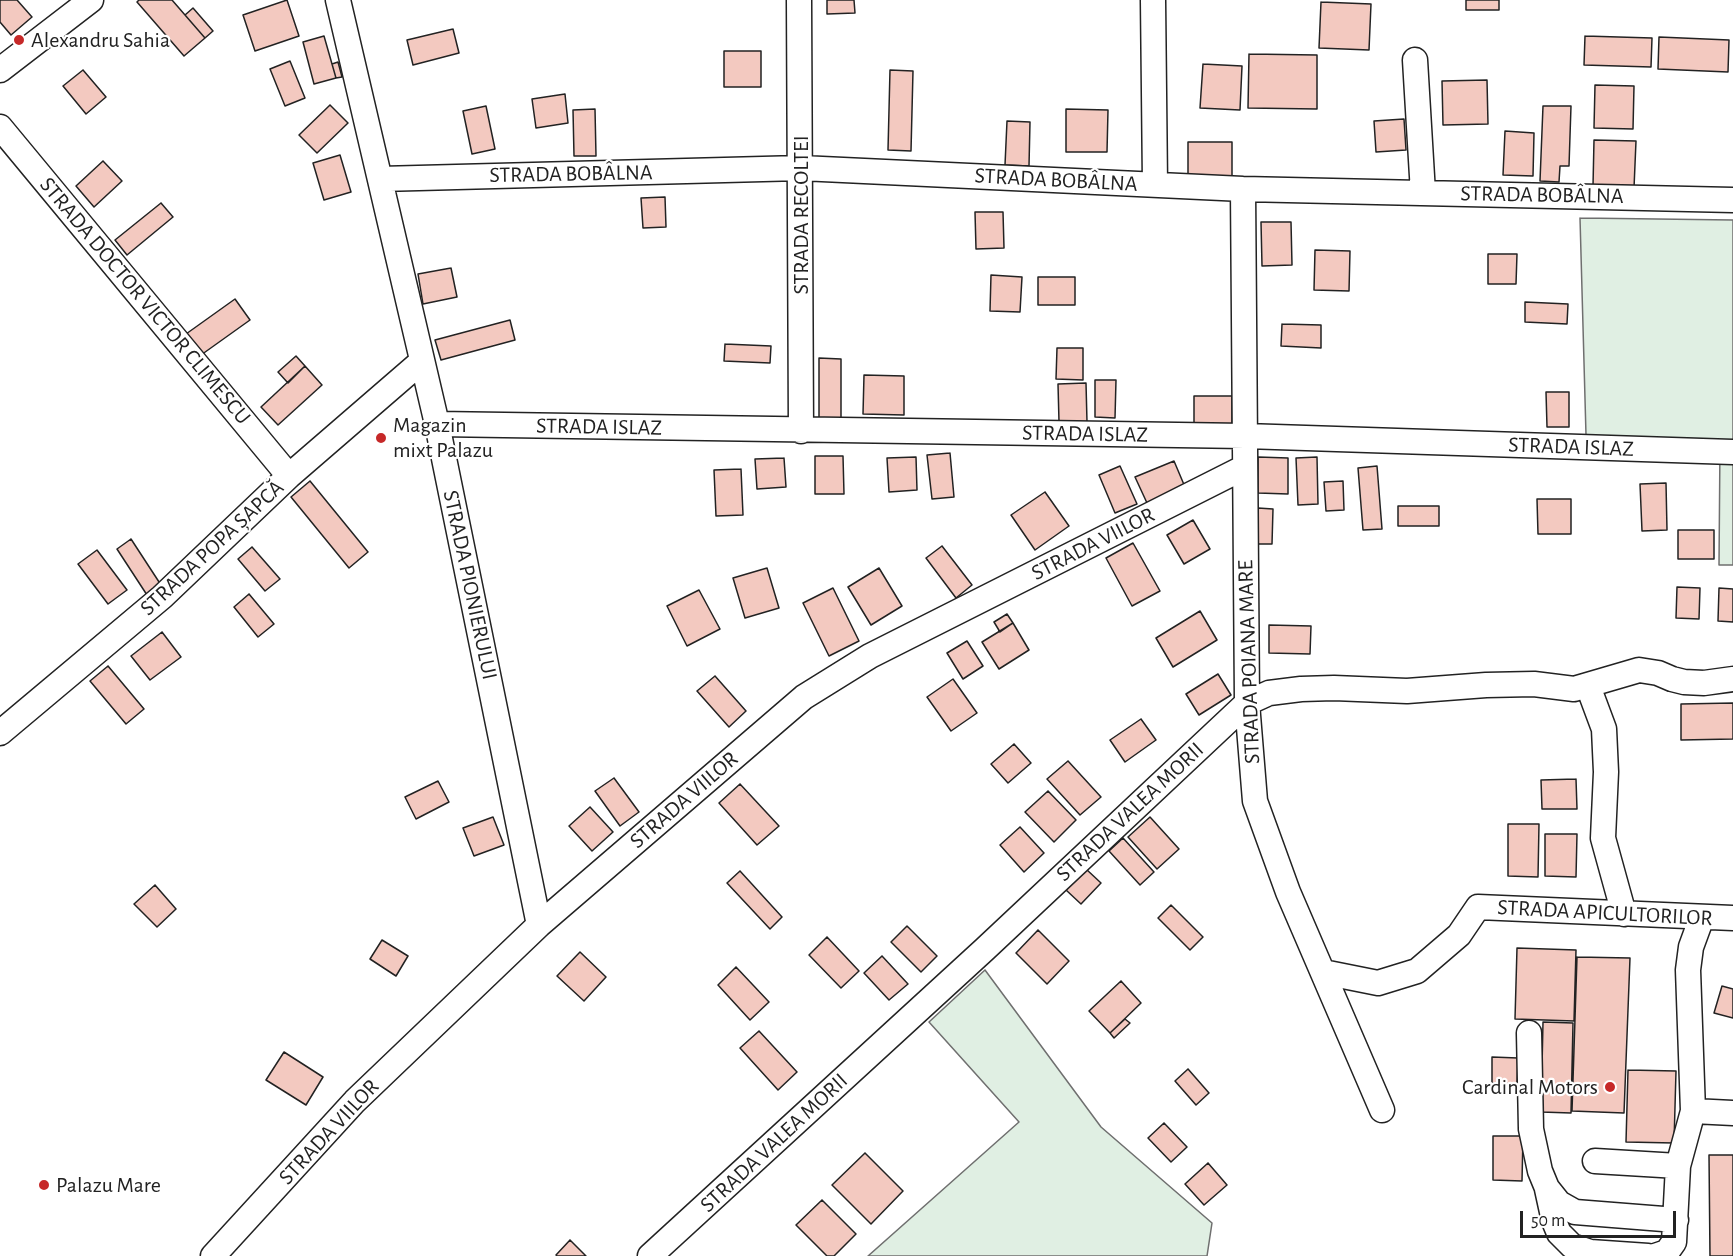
<!DOCTYPE html>
<meta charset="utf-8">
<style>
body{margin:0}
#map{position:relative;width:1733px;height:1256px;overflow:hidden;background:#fff;font-family:"Alegreya Sans",sans-serif}
canvas{display:block}
.scale{position:absolute;left:1520px;top:1211px;width:156px;height:27px;box-sizing:border-box;border:3px solid #222;border-top:0;padding-left:8px;font-size:18px;line-height:21px;white-space:nowrap;color:#222;-webkit-text-stroke:4px #fff;paint-order:stroke}
</style>
<div id="map">
<canvas width="1733" height="1256"></canvas>
<div class="scale">50 m</div>
</div>
<script>
const ctx = document.querySelector('canvas').getContext('2d');
ctx.lineJoin = 'round';
function paint(path, color) { ctx.fillStyle = color; ctx.fill(path, 'evenodd'); }
const poly = rows => new Path2D(rows.map(r => 'M' + r).join(''));
function stroke(path, color, width, dash) { ctx.strokeStyle = color; ctx.lineWidth = width; ctx.lineCap = dash ? 'butt' : 'round'; ctx.setLineDash(dash || []); ctx.stroke(path); }
function write(font, color, halo, rows, align = 'center') {
  ctx.font = font + ' "Alegreya Sans",sans-serif'; ctx.lineWidth = 4.5; ctx.setLineDash([]); ctx.textBaseline = 'middle'; ctx.strokeStyle = halo; ctx.fillStyle = color; for (const [text, x, y, turn = 0] of rows) {
    ctx.save(); ctx.translate(x, y); ctx.rotate((+turn || 0) * Math.PI / 180); ctx.textAlign = isNaN(turn) ? turn : align; if (halo) ctx.strokeText(text, 0, 0); ctx.fillText(text, 0, 0); ctx.restore();
  }
}
const green = poly([
 [1580,218,1733,220,1733,565,1719,565,1720,443,1586,435,1580,218],
 [985,970,1101,1127,1212,1223,1207,1256,868,1256,1019,1122,929,1022,985,970]
]);
const building = poly([
 [0,0,17,0,32,17,11,35,0,22,0,0],
 [139,0,172,0,205,38,184,56,137,2,139,0],
 [287,0,299,36,255,51,243,15,287,0],
 [827,0,854,0,855,13,827,14,827,0],
 [1466,0,1499,0,1499,10,1466,10,1466,0],
 [1321,2,1371,4,1369,50,1319,48,1321,2],
 [193,8,213,31,205,38,185,15,193,8],
 [453,29,459,53,413,65,407,40,453,29],
 [324,36,336,78,314,84,303,42,324,36],
 [1585,36,1652,38,1651,67,1584,65,1585,36],
 [1659,37,1729,40,1728,72,1658,69,1659,37],
 [724,51,761,51,761,87,724,87,724,51],
 [1249,54,1317,55,1317,109,1248,108,1249,54],
 [290,61,305,98,285,106,270,69,290,61],
 [338,62,342,77,336,78,332,64,338,62],
 [1203,64,1242,66,1240,110,1200,108,1203,64],
 [83,70,106,97,86,114,63,86,83,70],
 [890,70,913,71,911,151,888,150,890,70],
 [1487,80,1488,124,1443,125,1442,81,1487,80],
 [1595,85,1634,86,1633,129,1594,128,1595,85],
 [565,94,568,123,536,128,532,99,565,94],
 [330,105,348,123,317,153,299,135,330,105],
 [486,106,495,149,472,154,463,111,486,106],
 [1543,106,1571,106,1569,166,1560,166,1559,182,1540,181,1543,106],
 [595,109,596,156,574,156,573,110,595,109],
 [1066,109,1108,110,1107,152,1066,152,1066,109],
 [1404,119,1406,150,1376,152,1374,121,1404,119],
 [1007,121,1030,122,1029,166,1005,165,1007,121],
 [1505,131,1534,133,1533,176,1503,175,1505,131],
 [1594,140,1636,141,1634,188,1593,186,1594,140],
 [1188,142,1232,142,1232,177,1188,176,1188,142],
 [340,155,351,192,324,200,313,163,340,155],
 [103,161,122,181,94,207,76,186,103,161],
 [665,197,666,227,643,228,641,198,665,197],
 [161,203,173,217,127,255,115,240,161,203],
 [975,212,1003,212,1004,248,976,249,975,212],
 [1261,222,1291,222,1292,265,1262,266,1261,222],
 [1315,250,1350,251,1349,291,1314,290,1315,250],
 [1488,254,1517,254,1516,284,1488,284,1488,254],
 [451,268,457,297,423,304,418,274,451,268],
 [991,275,1022,277,1020,312,990,311,991,275],
 [1038,277,1075,277,1075,305,1038,305,1038,277],
 [235,299,250,320,201,355,186,334,235,299],
 [1525,302,1568,304,1567,324,1525,322,1525,302],
 [510,320,515,340,441,360,435,340,510,320],
 [1282,324,1321,325,1321,348,1281,346,1282,324],
 [725,344,771,346,770,363,724,361,725,344],
 [1057,348,1083,348,1083,380,1056,379,1057,348],
 [296,356,305,366,288,383,278,372,296,356],
 [819,358,841,359,841,425,819,424,819,358],
 [305,366,322,385,278,425,261,407,305,366],
 [864,375,904,376,904,415,863,414,864,375],
 [1095,380,1116,380,1115,418,1095,417,1095,380],
 [1086,383,1087,422,1059,422,1058,384,1086,383],
 [1546,392,1569,392,1569,427,1547,427,1546,392],
 [1194,396,1232,396,1232,425,1194,424,1194,396],
 [950,453,954,497,932,499,927,455,950,453],
 [815,456,843,456,844,494,815,494,815,456],
 [916,457,917,490,889,492,887,458,916,457],
 [1258,457,1288,458,1288,494,1258,493,1258,457],
 [1317,457,1318,504,1298,505,1296,458,1317,457],
 [784,458,786,487,757,489,755,459,784,458],
 [1174,461,1185,487,1147,503,1135,477,1174,461],
 [1120,466,1137,504,1115,513,1099,475,1120,466],
 [1377,466,1382,529,1363,530,1358,468,1377,466],
 [741,469,743,515,716,516,714,470,741,469],
 [310,481,368,552,349,568,291,497,310,481],
 [1343,481,1344,510,1326,511,1324,482,1343,481],
 [1666,483,1667,530,1642,531,1640,484,1666,483],
 [1045,492,1069,526,1035,550,1011,515,1045,492],
 [1537,499,1571,499,1571,534,1538,534,1537,499],
 [1398,506,1439,506,1439,526,1398,526,1398,506],
 [1258,508,1273,509,1272,544,1258,544,1258,508],
 [1193,520,1210,549,1184,564,1167,535,1193,520],
 [1678,530,1714,530,1714,559,1678,559,1678,530],
 [131,539,161,585,147,595,117,549,131,539],
 [1133,543,1160,591,1132,606,1106,558,1133,543],
 [942,546,972,585,956,598,926,558,942,546],
 [252,547,280,579,265,591,238,559,252,547],
 [97,550,127,590,108,604,78,564,97,550],
 [767,568,779,608,745,618,733,578,767,568],
 [879,568,902,606,871,625,848,587,879,568],
 [1677,587,1700,588,1699,619,1676,618,1677,587],
 [833,588,859,641,829,656,803,603,833,588],
 [1719,588,1733,589,1733,622,1718,621,1719,588],
 [699,590,720,629,687,646,667,606,699,590],
 [249,594,274,624,258,637,234,607,249,594],
 [1200,611,1217,640,1173,667,1156,638,1200,611],
 [1007,614,1013,623,1000,632,994,622,1007,614],
 [1013,623,1029,650,999,669,982,642,1013,623],
 [1269,625,1311,626,1310,654,1269,653,1269,625],
 [162,632,181,657,150,680,131,656,162,632],
 [967,641,983,666,963,679,947,653,967,641],
 [108,666,144,709,126,724,90,681,108,666],
 [1218,674,1231,695,1199,715,1186,694,1218,674],
 [715,676,746,711,729,727,697,691,715,676],
 [953,679,977,713,951,731,927,697,953,679],
 [1733,703,1733,739,1681,740,1681,704,1733,703],
 [1141,719,1156,740,1125,762,1110,740,1141,719],
 [1014,744,1031,763,1008,783,991,764,1014,744],
 [1068,761,1101,797,1080,815,1047,779,1068,761],
 [614,778,639,812,620,826,595,791,614,778],
 [1576,779,1577,809,1542,809,1541,780,1576,779],
 [438,781,449,802,416,819,405,797,438,781],
 [740,784,779,826,757,845,719,803,740,784],
 [1048,791,1076,820,1054,842,1025,812,1048,791],
 [590,807,613,832,592,851,569,826,590,807],
 [493,817,504,845,474,856,463,828,493,817],
 [1150,817,1179,849,1157,869,1128,837,1150,817],
 [1508,824,1539,824,1538,877,1508,876,1508,824],
 [1020,827,1044,853,1024,872,1000,845,1020,827],
 [1545,834,1577,834,1576,877,1545,876,1545,834],
 [1123,838,1154,872,1140,885,1109,851,1123,838],
 [1086,869,1101,883,1081,904,1066,890,1086,869],
 [740,871,782,917,770,929,727,883,740,871],
 [155,885,176,909,157,927,134,904,155,885],
 [1171,905,1203,937,1190,950,1158,918,1171,905],
 [907,926,937,956,921,972,891,942,907,926],
 [1038,930,1069,961,1047,984,1016,953,1038,930],
 [827,937,859,971,841,988,809,955,827,937],
 [382,940,408,956,396,976,370,959,382,940],
 [1517,948,1576,950,1574,1021,1515,1019,1517,948],
 [580,952,606,977,584,1001,557,976,580,952],
 [882,956,908,984,889,1000,864,973,882,956],
 [1577,957,1630,958,1624,1113,1572,1111,1577,957],
 [736,967,769,1002,750,1020,718,985,736,967],
 [1121,981,1141,1003,1110,1033,1089,1011,1121,981],
 [1722,986,1733,989,1733,1018,1714,1013,1722,986],
 [1125,1019,1130,1023,1114,1038,1110,1033,1125,1019],
 [1543,1022,1573,1023,1571,1113,1541,1112,1543,1022],
 [759,1031,797,1072,778,1090,740,1048,759,1031],
 [284,1052,323,1077,306,1105,266,1080,284,1052],
 [1492,1057,1518,1058,1517,1084,1492,1083,1492,1057],
 [1188,1069,1209,1093,1196,1105,1175,1081,1188,1069],
 [1628,1070,1676,1071,1674,1143,1626,1142,1628,1070],
 [1164,1123,1187,1147,1171,1162,1148,1138,1164,1123],
 [1493,1136,1523,1136,1522,1181,1493,1180,1493,1136],
 [865,1153,903,1191,871,1224,832,1185,865,1153],
 [1709,1155,1733,1155,1733,1256,1710,1256,1709,1155],
 [1208,1163,1227,1185,1204,1205,1185,1184,1208,1163],
 [822,1200,856,1234,834,1256,827,1256,796,1225,822,1200],
 [570,1240,586,1256,557,1256,556,1255,570,1240]
]);
const minor = poly([
 [338,0,437,424,539,925],
 [799,0,801,431],
 [1153,0,1155,184],
 [1415,60,1423,193],
 [0,70,91,0],
 [0,127,289,476],
 [380,179,801,168,1243,189,1733,200],
 [1243,189,1247,703,1255,801,1288,892,1382,1110],
 [437,424,1245,436,1733,452],
 [1588,686,1604,729,1606,772,1603,838,1624,914],
 [0,733,162,597,289,476,422,361],
 [1323,972,1378,983,1417,971,1459,935,1478,907,1733,918],
 [1529,1033,1531,1129,1540,1171,1547,1188,1559,1203,1575,1212,1676,1220],
 [1693,1111,1733,1113],
 [1595,1161,1678,1166],
 [1547,1189,1554,1221,1559,1233,1572,1246,1590,1252,1648,1256],
 [213,1256,355,1101,539,925,804,697,870,656,1245,467],
 [650,1256,985,949,1247,703,1269,693,1301,689,1334,688,1407,691,1486,685,1534,684,1574,689,1639,670,1658,673,1672,679,1684,682,1704,683,1733,679],
 [1655,1256,1667,1252,1674,1242,1678,1166,1693,1111,1688,970,1691,947,1702,917]
]);
const markers = [
 [19,40,6,"#c62828"],
 [381,438,6,"#c62828"],
 [1610,1087,6,"#c62828"],
 [44,1185,6,"#c62828"]
];
const poiNames = [
 ["Alexandru Sahia",31,40],
 ["Magazin",393,425],
 ["mixt Palazu",393,450],
 ["Cardinal Motors",1598,1087,"right"],
 ["Palazu Mare",56,1185]
];
const streetNames = [
 ["STRADA BOBÂLNA",571,174,-1],
 ["STRADA BOBÂLNA",1056,180,3],
 ["STRADA BOBÂLNA",1542,195,1],
 ["STRADA RECOLTEI",801,215,-90],
 ["STRADA DOCTOR VICTOR CLIMESCU",145,301,50],
 ["STRADA ISLAZ",599,427,1],
 ["STRADA ISLAZ",1085,434,1],
 ["STRADA ISLAZ",1571,447,2],
 ["STRADA VIILOR",1093,544,-27],
 ["STRADA POPA ȘAPCĂ",212,548,-43],
 ["STRADA PIONIERULUI",470,585,78],
 ["STRADA POIANA MARE",1249,662,-92],
 ["STRADA VIILOR",684,800,-41],
 ["STRADA VALEA MORII",1130,812,-43],
 ["STRADA APICULTORILOR",1605,913,3],
 ["STRADA VIILOR",329,1132,-47],
 ["STRADA VALEA MORII",774,1143,-43]
];
paint(green, '#e0efe3');
stroke(green, '#6f6f6f', 1.5);
paint(building, '#f3c9c0');
stroke(building, '#222', 1.5);
stroke(minor, '#222', 27);
stroke(minor, '#fff', 24);
for (const [x, y, r, color] of markers) { const dot = new Path2D(); dot.arc(x, y, r, 0, 2 * Math.PI); ctx.fillStyle = color; ctx.fill(dot); stroke(dot, '#fff', 2); }
write('22px', '#222', '#fff', poiNames, 'left');
write('22px', '#222', '#fff', streetNames);
</script>
